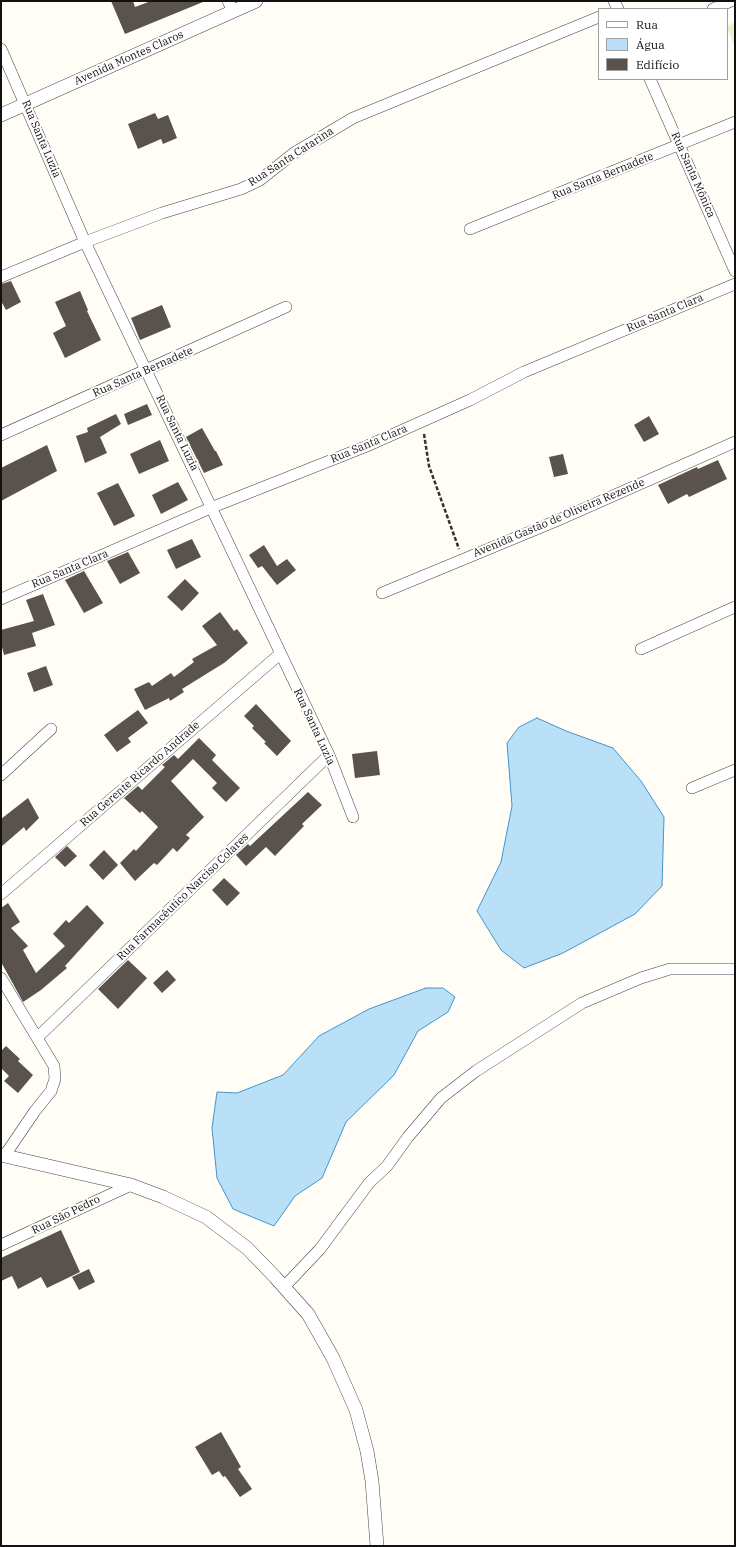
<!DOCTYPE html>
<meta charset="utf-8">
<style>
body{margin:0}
#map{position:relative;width:736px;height:1547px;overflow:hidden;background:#fffdf5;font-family:"IBM Plex Serif",serif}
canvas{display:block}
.frame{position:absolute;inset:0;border:2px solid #111;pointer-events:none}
.legend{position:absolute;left:598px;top:8px;width:130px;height:72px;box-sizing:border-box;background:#fff;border:1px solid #a0a0a0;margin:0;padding:5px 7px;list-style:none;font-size:12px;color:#111}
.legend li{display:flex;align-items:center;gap:8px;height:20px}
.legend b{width:20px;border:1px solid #a0a0a0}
</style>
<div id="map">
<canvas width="736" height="1547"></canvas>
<div class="frame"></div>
<ul class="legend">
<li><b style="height:5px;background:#fff"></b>Rua</li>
<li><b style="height:11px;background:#b9e0f7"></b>Água</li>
<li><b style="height:11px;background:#5a524d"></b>Edifício</li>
</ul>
</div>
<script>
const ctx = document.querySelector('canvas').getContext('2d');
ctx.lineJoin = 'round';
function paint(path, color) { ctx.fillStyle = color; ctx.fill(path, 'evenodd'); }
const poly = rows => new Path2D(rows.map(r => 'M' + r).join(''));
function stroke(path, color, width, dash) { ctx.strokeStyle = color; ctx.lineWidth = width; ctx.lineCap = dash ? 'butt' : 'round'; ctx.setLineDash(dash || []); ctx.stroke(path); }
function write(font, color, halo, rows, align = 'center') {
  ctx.font = font + ' "IBM Plex Serif",serif'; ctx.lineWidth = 4; ctx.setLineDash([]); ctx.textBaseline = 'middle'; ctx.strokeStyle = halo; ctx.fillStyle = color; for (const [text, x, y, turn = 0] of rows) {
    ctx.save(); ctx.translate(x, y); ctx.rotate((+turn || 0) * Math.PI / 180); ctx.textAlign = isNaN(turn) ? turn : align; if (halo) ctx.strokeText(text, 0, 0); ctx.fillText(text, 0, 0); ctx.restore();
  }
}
const pitch = poly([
 [735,22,735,47,727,28,727,26]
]);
const water = poly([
 [537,718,566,731,613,748,641,781,664,817,662,886,635,914,563,953,524,968,501,950,477,911,501,862,512,806,507,743,519,727,537,718],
 [426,988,443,988,455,997,448,1012,418,1031,394,1075,346,1122,322,1178,295,1196,274,1226,233,1209,217,1178,212,1128,217,1092,237,1093,283,1075,319,1036,369,1009,426,988]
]);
const building = poly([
 [111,1,133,1,135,7,151,1,203,2,125,34],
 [155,113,158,119,168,115,177,138,163,144,161,139,138,149,128,124],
 [11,281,21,302,6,310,1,301,1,284],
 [80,291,88,310,87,311,101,340,65,358,53,333,66,326,55,302],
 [162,305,171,327,140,340,131,318],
 [147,404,152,415,128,425,124,414],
 [116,414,121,424,100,437,107,453,85,463,76,436,88,432,87,428],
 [649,416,659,434,644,442,634,425],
 [202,428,215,451,216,451,223,465,204,473,186,437],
 [160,440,169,461,139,474,130,454],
 [47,445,57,471,1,501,1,468],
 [563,454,568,474,554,477,549,457],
 [718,460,727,479,689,497,687,494,668,504,658,485,697,467,698,469],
 [178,482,188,500,161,514,152,495],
 [118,483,135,516,114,526,97,493],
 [192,539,201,557,176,569,167,550],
 [264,545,277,566,287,559,296,570,277,585,262,566,258,568,249,555],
 [128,552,140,573,120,584,107,561],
 [84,571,103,603,84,613,65,580],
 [185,579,199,593,182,611,167,597],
 [43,594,55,625,32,633,36,646,4,655,1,643,1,630,34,621,26,600],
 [220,612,234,631,237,629,248,643,224,663,182,689,184,692,170,701,169,698,145,710,134,689,149,682,152,686,171,673,174,677,194,662,192,659,217,645,202,626],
 [46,666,53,685,34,692,27,673],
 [256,704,291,741,277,756,264,743,266,742,252,728,254,726,244,716],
 [138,710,148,723,128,738,131,742,117,752,104,735],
 [199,738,216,755,212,760,240,788,226,802,212,788,217,783,193,759,171,781,204,817,186,835,190,838,177,852,173,848,157,865,154,863,135,881,120,863,134,849,136,851,158,827,142,811,140,813,124,798,138,786,142,790,165,767,162,765,174,755,178,759],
 [377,751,380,775,355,778,352,754],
 [308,792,322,805,302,824,304,826,275,856,266,847,246,866,236,855,248,844,250,846],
 [28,798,39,818,26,831,24,827,1,847,1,819],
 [67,846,77,856,65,867,55,857],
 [104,850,118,865,103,880,89,865],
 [224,878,240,893,227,906,212,890],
 [8,903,20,922,11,928,28,946,23,950,36,973,65,946,53,934,66,920,69,923,87,905,104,923,65,966,67,968,41,990,23,1002,1,962,1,908],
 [128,960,147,978,118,1009,98,989],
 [167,970,176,980,162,993,153,983],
 [6,1046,20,1059,18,1061,33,1075,18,1093,4,1081,9,1076,1,1068,1,1051],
 [61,1230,80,1272,47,1288,41,1277,18,1289,12,1276,1,1281,1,1258],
 [89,1269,95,1282,79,1290,72,1277],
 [221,1432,241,1467,238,1469,252,1489,240,1497,225,1476,223,1477,219,1471,212,1475,195,1447]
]);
const path = poly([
 [424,434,429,466,459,549]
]);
const minor = poly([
 [228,1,233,11],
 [614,1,618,9],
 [713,9,731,1],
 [1,49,85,242,329,755,353,817],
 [650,79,735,271],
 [470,229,735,122],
 [1,277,85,242,162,213,241,189,260,180,294,153,353,118,599,17],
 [1,435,286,307],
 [382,593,556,521,735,442],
 [1,599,213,507,367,446,470,400,524,372,735,284],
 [641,649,735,607],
 [1,775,51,729],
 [692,788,735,770],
 [1,894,280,654],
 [1,978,54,1066,55,1079,51,1091,35,1111,5,1155],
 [37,1038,329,755],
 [1,1245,131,1185],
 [284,1287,320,1249,369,1183,387,1166,408,1137,441,1098,476,1071,582,1003,641,978,670,969,735,969]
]);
const tertiary = poly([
 [1,115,256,1],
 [1,1155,131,1185,163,1197,206,1217,247,1248,275,1277,308,1314,333,1358,356,1410,367,1451,372,1481,377,1546]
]);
const streetNames = [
 ["Avenida Montes Claros",129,58,-24],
 ["Rua Santa Luzia",41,139,67],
 ["Rua Santa Catarina",291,157,-33],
 ["Rua Santa Mônica",693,175,66],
 ["Rua Santa Bernadete",603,176,-22],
 ["Rua Santa Clara",665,313,-23],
 ["Rua Santa Bernadete",143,372,-24],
 ["Rua Santa Luzia",177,433,64],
 ["Rua Santa Clara",369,444,-23],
 ["Avenida Gastão de Oliveira Rezende",559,518,-23],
 ["Rua Santa Clara",70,569,-23],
 ["Rua Santa Luzia",314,727,65],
 ["Rua Gerente Ricardo Andrade",140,774,-41],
 ["Rua Farmacêutico Narciso Colares",183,897,-44],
 ["Rua São Pedro",66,1215,-26]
];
paint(pitch, '#e6f2cf');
paint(water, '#b9e0f7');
stroke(water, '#3f96cf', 1);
paint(building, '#5a524d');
stroke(minor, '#444', 12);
stroke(tertiary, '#444', 14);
stroke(path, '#333', 2.5, [4, 2]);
stroke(minor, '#fff', 11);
stroke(tertiary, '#fff', 13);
write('11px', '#111', '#fff', streetNames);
</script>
